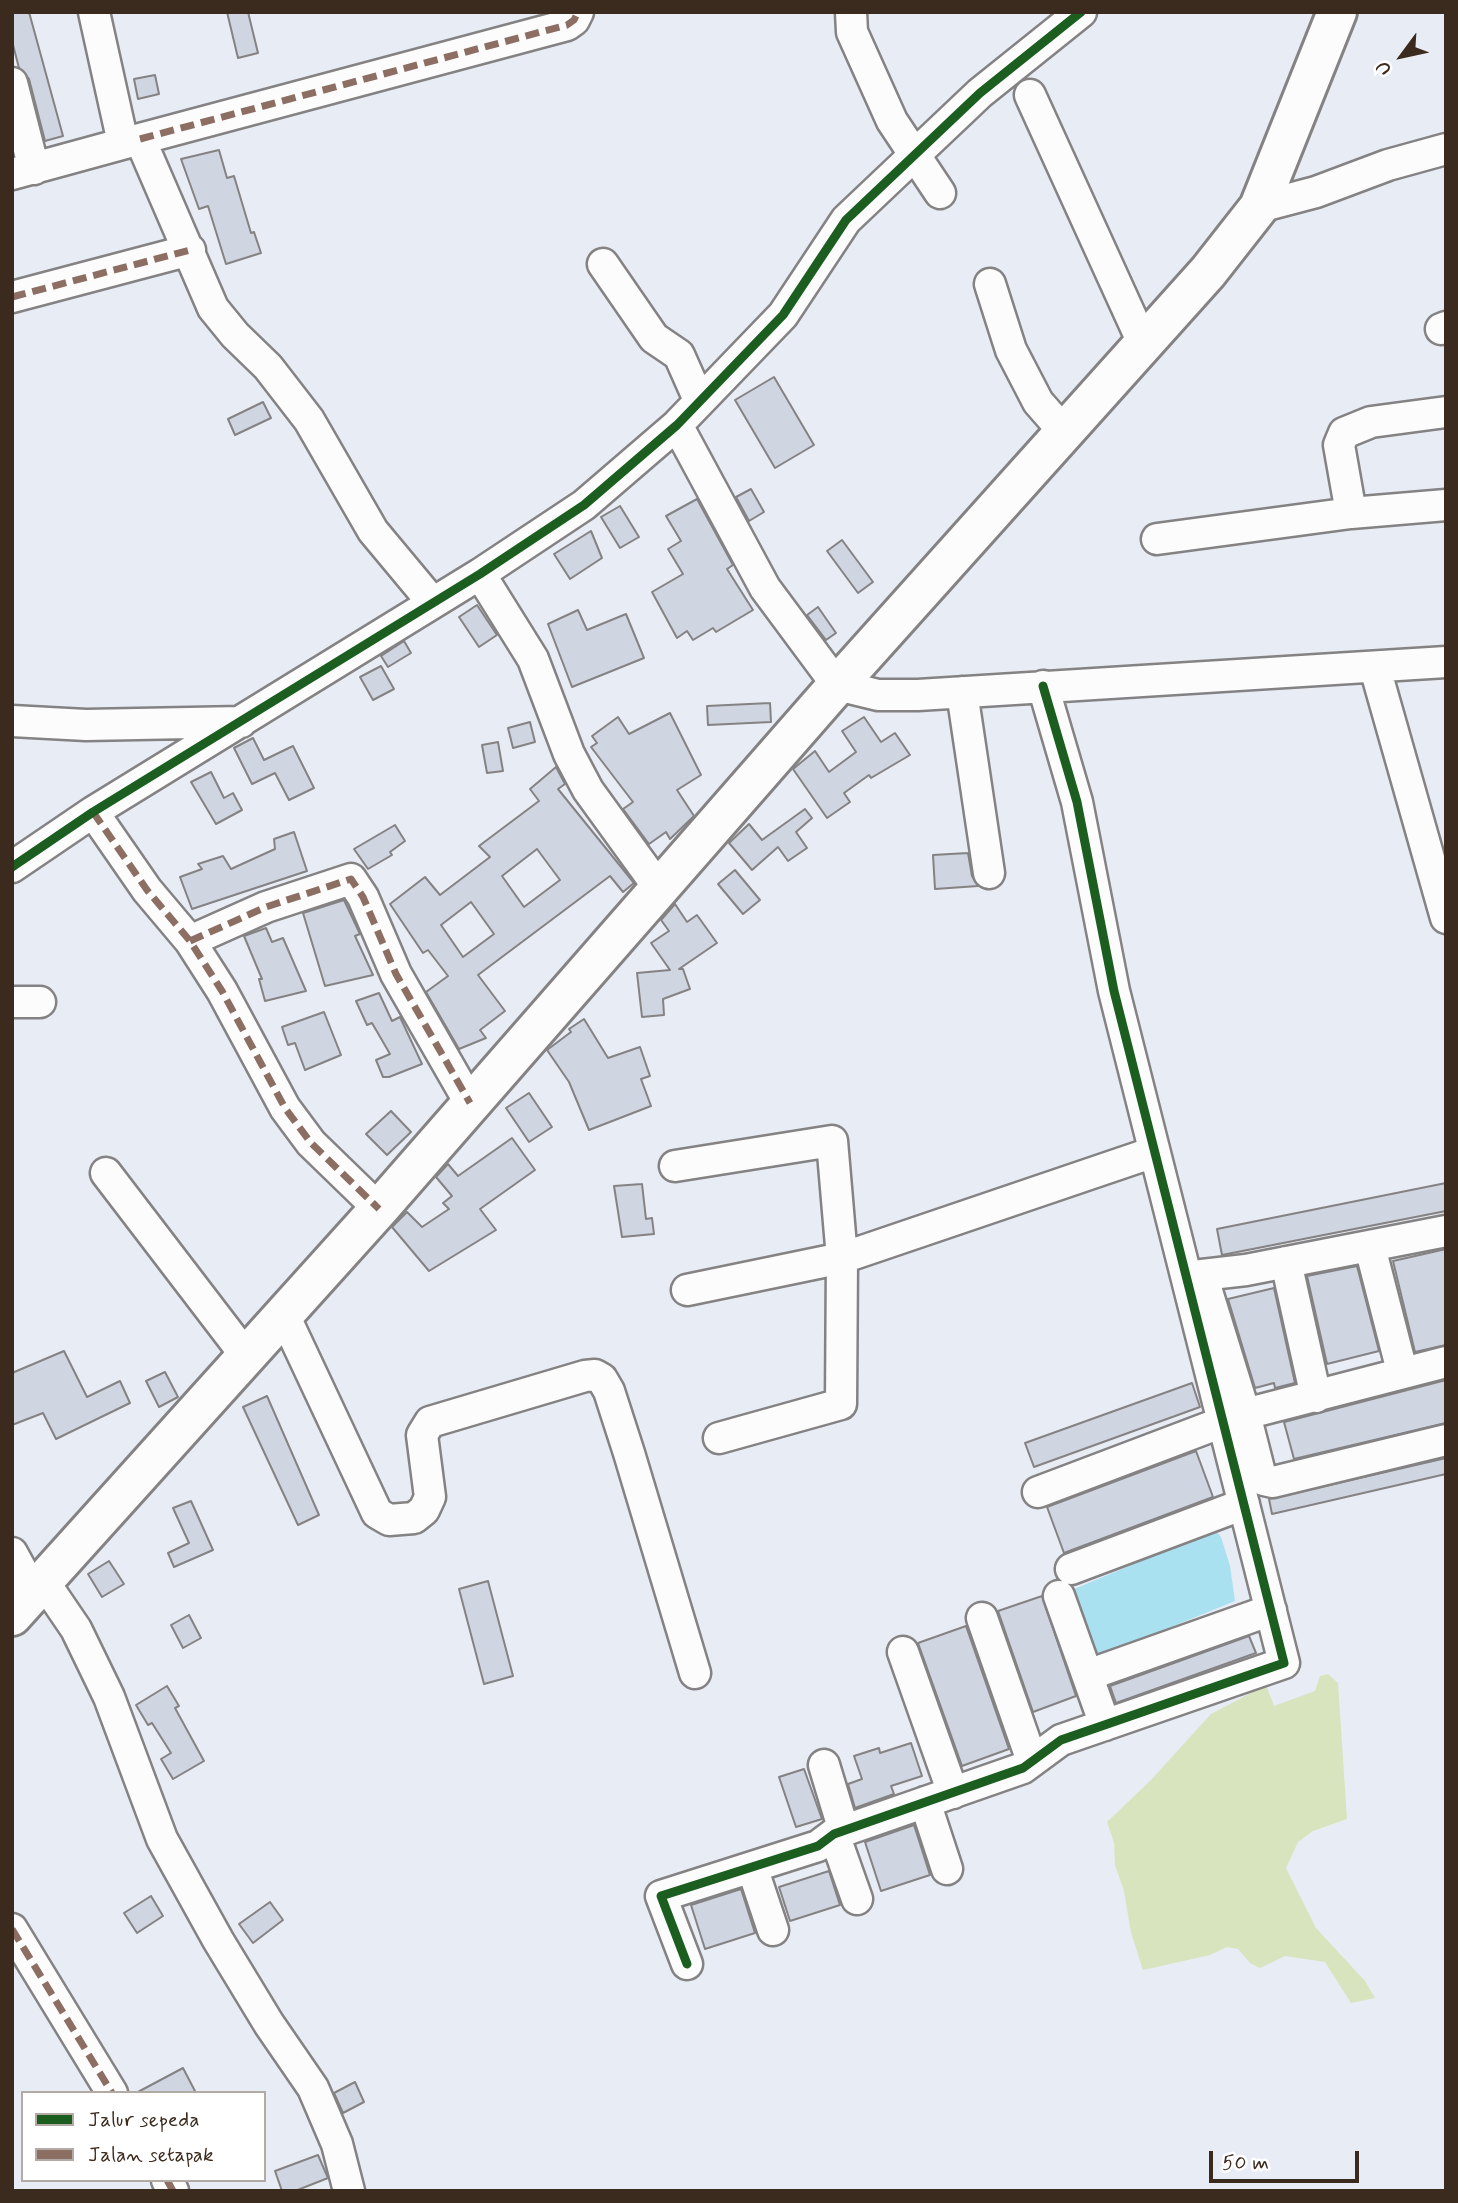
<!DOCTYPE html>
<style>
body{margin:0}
#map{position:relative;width:1458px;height:2203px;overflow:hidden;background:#e8ecf4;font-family:Mynerve,sans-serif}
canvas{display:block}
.frame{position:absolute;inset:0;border:14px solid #3b2a1e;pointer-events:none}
.legend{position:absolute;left:21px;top:2091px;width:245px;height:91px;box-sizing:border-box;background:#fff;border:2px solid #b1aaa5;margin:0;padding:9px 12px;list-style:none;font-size:21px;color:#3b2a1e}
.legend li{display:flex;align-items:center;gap:14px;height:35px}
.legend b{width:35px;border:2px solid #b1aaa5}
.north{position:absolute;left:1367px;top:21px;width:70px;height:70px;-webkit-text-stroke:5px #fff;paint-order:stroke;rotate:237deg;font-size:19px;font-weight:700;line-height:28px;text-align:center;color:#3b2a1e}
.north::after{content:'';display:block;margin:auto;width:24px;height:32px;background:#3b2a1e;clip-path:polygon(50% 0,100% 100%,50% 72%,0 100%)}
.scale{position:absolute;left:1209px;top:2151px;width:150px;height:32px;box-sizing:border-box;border:4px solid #3b2a1e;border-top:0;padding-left:9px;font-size:21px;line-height:24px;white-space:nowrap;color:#3b2a1e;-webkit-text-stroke:5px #fff;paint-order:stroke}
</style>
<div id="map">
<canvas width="1458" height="2203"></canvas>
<div class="frame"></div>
<ul class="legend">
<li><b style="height:9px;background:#1b5e20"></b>Jalur sepeda</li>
<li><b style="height:9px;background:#8d6e63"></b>Jalan setapak</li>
</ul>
<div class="north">U</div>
<div class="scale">50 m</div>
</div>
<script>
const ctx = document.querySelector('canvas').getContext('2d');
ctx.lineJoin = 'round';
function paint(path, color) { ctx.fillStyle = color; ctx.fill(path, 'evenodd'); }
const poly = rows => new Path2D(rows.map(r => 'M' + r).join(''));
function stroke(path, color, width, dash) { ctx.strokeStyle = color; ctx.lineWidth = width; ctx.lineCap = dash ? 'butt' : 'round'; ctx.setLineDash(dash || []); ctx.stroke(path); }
const green = poly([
 [1328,1674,1338,1683,1347,1819,1313,1831,1298,1842,1286,1868,1316,1928,1365,1981,1375,1998,1351,2003,1325,1962,1285,1956,1260,1968,1250,1963,1238,1949,1227,1947,1210,1955,1143,1970,1131,1933,1124,1891,1115,1865,1114,1843,1107,1822,1150,1781,1211,1714,1266,1685,1274,1706,1315,1691,1320,1676]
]);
const water = poly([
 [1215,1530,1221,1537,1230,1566,1235,1601,1093,1659,1067,1592]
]);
const building = poly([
 [12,12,29,12,63,136,45,141,29,79,19,68,12,41,12,12],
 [227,12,248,12,258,53,238,58,227,12],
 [155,75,159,94,138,99,134,79,155,75],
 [219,150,227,178,234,176,251,233,254,232,261,253,226,264,208,206,199,209,181,159,219,150],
 [774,377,814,445,775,468,735,400,774,377],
 [263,402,271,418,235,435,228,419,263,402],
 [751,489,764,512,749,521,736,497,751,489],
 [697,499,733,565,727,569,753,610,716,632,713,628,693,640,687,631,677,638,652,592,683,574,668,549,681,541,666,516,697,499],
 [620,506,639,537,620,548,601,517,620,506],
 [591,531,602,558,570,579,554,554,591,531],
 [842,540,873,582,858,593,827,551,842,540],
 [477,605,497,635,479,647,459,617,477,605],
 [818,607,836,633,826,640,807,615,818,607],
 [578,610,587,630,626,614,644,658,572,687,548,624,578,610],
 [404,641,411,653,388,667,381,656,404,641],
 [381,666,394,689,373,700,360,677,381,666],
 [770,703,771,722,708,725,707,706,770,703],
 [670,713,701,775,677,790,694,816,670,839,666,832,649,844,623,809,633,802,591,747,597,743,592,736,618,717,629,734,670,713],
 [864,717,881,742,895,733,910,755,871,778,869,775,844,793,850,802,827,818,793,769,815,751,829,772,856,752,842,731,864,717],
 [530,722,535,742,513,748,508,728,530,722],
 [253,738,264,760,293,746,314,788,289,800,275,773,252,784,234,748,253,738],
 [498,742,503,771,487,773,482,745,498,742],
 [556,767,565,784,558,789,634,883,623,892,610,876,478,975,505,1011,480,1030,486,1038,459,1049,426,992,448,976,428,950,423,953,390,904,425,877,440,895,490,857,479,846,539,801,530,789,556,767],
 [537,849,560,880,524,907,502,876,537,849],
 [471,902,494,934,463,957,441,925,471,902],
 [211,772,224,798,233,793,242,810,216,824,191,782,211,772],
 [805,809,812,818,796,832,807,848,788,861,778,847,752,870,729,843,749,824,762,840,805,809],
 [395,825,405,841,390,852,392,855,368,869,354,849,395,825],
 [294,832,307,871,192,909,180,877,202,869,198,864,223,856,231,869,275,849,274,839,294,832],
 [968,853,972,876,978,886,935,889,933,855,968,853],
 [735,870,760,900,743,914,718,884,735,870],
 [344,900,360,934,355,936,373,975,325,986,303,913,344,900],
 [675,904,687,922,697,915,717,943,679,969,683,969,690,989,663,999,664,1015,642,1017,637,973,670,970,651,943,669,931,661,920,675,904],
 [266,928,272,942,283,938,306,991,265,1001,259,979,262,979,244,936,266,928],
 [379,993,392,1021,400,1017,422,1064,389,1077,383,1077,376,1060,390,1054,372,1023,367,1025,356,1001,379,993],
 [324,1012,341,1055,305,1070,295,1043,288,1045,282,1027,324,1012],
 [584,1019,608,1058,640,1047,650,1076,641,1079,651,1106,589,1130,569,1082,547,1050,571,1032,569,1029,584,1019],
 [529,1093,552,1127,529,1142,506,1108,529,1093],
 [391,1111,411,1132,387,1155,366,1134,391,1111],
 [512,1138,535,1170,480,1209,496,1230,429,1271,392,1227,407,1212,422,1227,449,1209,443,1203,452,1196,436,1177,448,1164,458,1176,512,1138],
 [1446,1183,1446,1211,1222,1255,1217,1229,1446,1183],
 [642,1184,646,1219,652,1218,654,1234,622,1237,614,1186,642,1184],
 [1446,1249,1446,1345,1415,1352,1393,1261,1446,1249],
 [1357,1266,1379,1351,1327,1364,1307,1276,1357,1266],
 [1274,1288,1295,1383,1275,1388,1274,1383,1255,1388,1228,1299,1274,1288],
 [64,1351,87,1397,120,1381,130,1403,56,1439,43,1413,12,1425,12,1373,64,1351],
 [165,1372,178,1397,159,1407,146,1381,165,1372],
 [1446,1380,1446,1423,1294,1459,1284,1422,1446,1380],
 [1192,1383,1200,1407,1034,1467,1025,1443,1192,1383],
 [267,1396,319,1515,298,1525,243,1407,267,1396],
 [1196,1451,1213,1497,1064,1553,1047,1507,1196,1451],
 [1446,1458,1446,1474,1272,1514,1269,1499,1446,1458],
 [191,1501,213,1550,174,1567,168,1553,189,1543,173,1508,191,1501],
 [109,1561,124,1584,102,1597,88,1574,109,1561],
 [488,1581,513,1676,484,1684,459,1589,488,1581],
 [1042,1596,1076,1696,1033,1712,998,1611,1042,1596],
 [189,1615,201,1638,183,1648,171,1625,189,1615],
 [966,1626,1009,1749,962,1766,918,1643,966,1626],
 [1249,1636,1256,1653,1116,1703,1110,1686,1249,1636],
 [167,1686,179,1706,175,1708,204,1761,173,1779,161,1759,171,1753,152,1723,148,1725,136,1705,167,1686],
 [911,1743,922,1776,891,1786,894,1794,855,1808,848,1784,862,1779,854,1756,879,1748,880,1753,911,1743],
 [804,1769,822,1819,796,1827,779,1777,804,1769],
 [914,1825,930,1875,881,1891,865,1842,914,1825],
 [829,1871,840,1905,790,1921,779,1887,829,1871],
 [741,1889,755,1933,705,1949,691,1905,741,1889],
 [151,1896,163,1916,137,1933,124,1913,151,1896],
 [270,1902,283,1920,253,1943,239,1924,270,1902],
 [183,2068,196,2093,136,2093,183,2068],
 [355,2082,364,2102,343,2113,334,2093,355,2082],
 [318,2155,328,2178,295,2191,282,2191,275,2171,318,2155]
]);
const minor = poly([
 [94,12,123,143],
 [851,12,852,32,892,121,940,193],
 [12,83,34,169],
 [1030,95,1143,343],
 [140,139,567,25,574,20,578,12],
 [12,174,140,139,213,308,235,335,268,367,309,420,373,531,433,603],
 [1259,207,1316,192,1388,165,1446,149],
 [603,264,654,338,679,355,699,400],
 [990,284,1011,350,1038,402,1052,418,1067,428],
 [12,297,190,250],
 [1441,329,1446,327],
 [1446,412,1371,422,1344,433,1339,445,1351,513,1446,505],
 [677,425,765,588,837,685,878,695,918,695,1446,662],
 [1157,539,1351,513],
 [480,574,533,659,569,754,588,790,659,888],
 [1375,668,1446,918],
 [962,692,989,873],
 [12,721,86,725,241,722],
 [93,812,147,890,190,941,222,991,285,1108,311,1143,379,1209],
 [12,867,93,812,480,574,584,505,677,425,783,315,846,220,980,93,1081,12],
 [190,941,266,907,351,879,363,897,396,974,470,1103],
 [12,1002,40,1002],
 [675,1166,832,1141,842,1258,1154,1152],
 [106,1173,246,1356],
 [1446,1231,1246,1270,1202,1275,1245,1414,1446,1362],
 [1370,1247,1402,1371],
 [1286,1262,1316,1397],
 [687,1290,842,1258,841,1404,719,1438],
 [284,1315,377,1513,389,1520,414,1518,424,1510,430,1497,422,1435,430,1422,585,1376,595,1375,602,1379,609,1391,629,1453,695,1673],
 [1225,1416,1245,1414,1260,1473,1264,1480,1273,1482,1446,1440],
 [1038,1492,1223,1422],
 [12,1553,34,1593],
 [1071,1569,1244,1504],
 [44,1582,76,1629,109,1697,162,1839,218,1940,269,2024,313,2088,337,2144,349,2191],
 [1059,1596,1105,1725],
 [982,1618,1032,1761],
 [903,1652,953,1793],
 [1088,1675,1271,1610],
 [824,1765,844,1831],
 [925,1802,947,1869],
 [834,1834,857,1899],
 [752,1867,773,1930],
 [12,1929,112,2093],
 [687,1964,661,1896,818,1846,834,1834,1023,1768,1061,1740,1284,1663,1114,991,1077,802,1043,686],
 [167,2180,173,2191]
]);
const major = poly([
 [12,1616,379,1209,832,691,1208,272,1259,207,1337,12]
]);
const quiet = poly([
 [140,139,567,25,574,20,578,12],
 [12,297,190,250],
 [93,812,147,890,190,941,222,991,285,1108,311,1143,379,1209],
 [190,941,266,907,351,879,363,897,396,974,470,1103],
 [12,1929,112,2093],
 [167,2180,173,2191]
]);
const cycleway = poly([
 [12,867,93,812,480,574,584,505,677,425,783,315,846,220,980,93,1081,12],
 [687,1964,661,1896,818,1846,834,1834,1023,1768,1061,1740,1284,1663,1114,991,1077,802,1043,686]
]);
paint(green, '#d8e4be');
paint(water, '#aae1f0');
paint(building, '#cfd5e1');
stroke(building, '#848283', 2);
stroke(minor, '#848283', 35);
stroke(major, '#848283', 44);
stroke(minor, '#fcfcfd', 30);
stroke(major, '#fcfcfd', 38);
stroke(quiet, '#8d6e63', 7, [14, 7]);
stroke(cycleway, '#1b5e20', 9);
</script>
